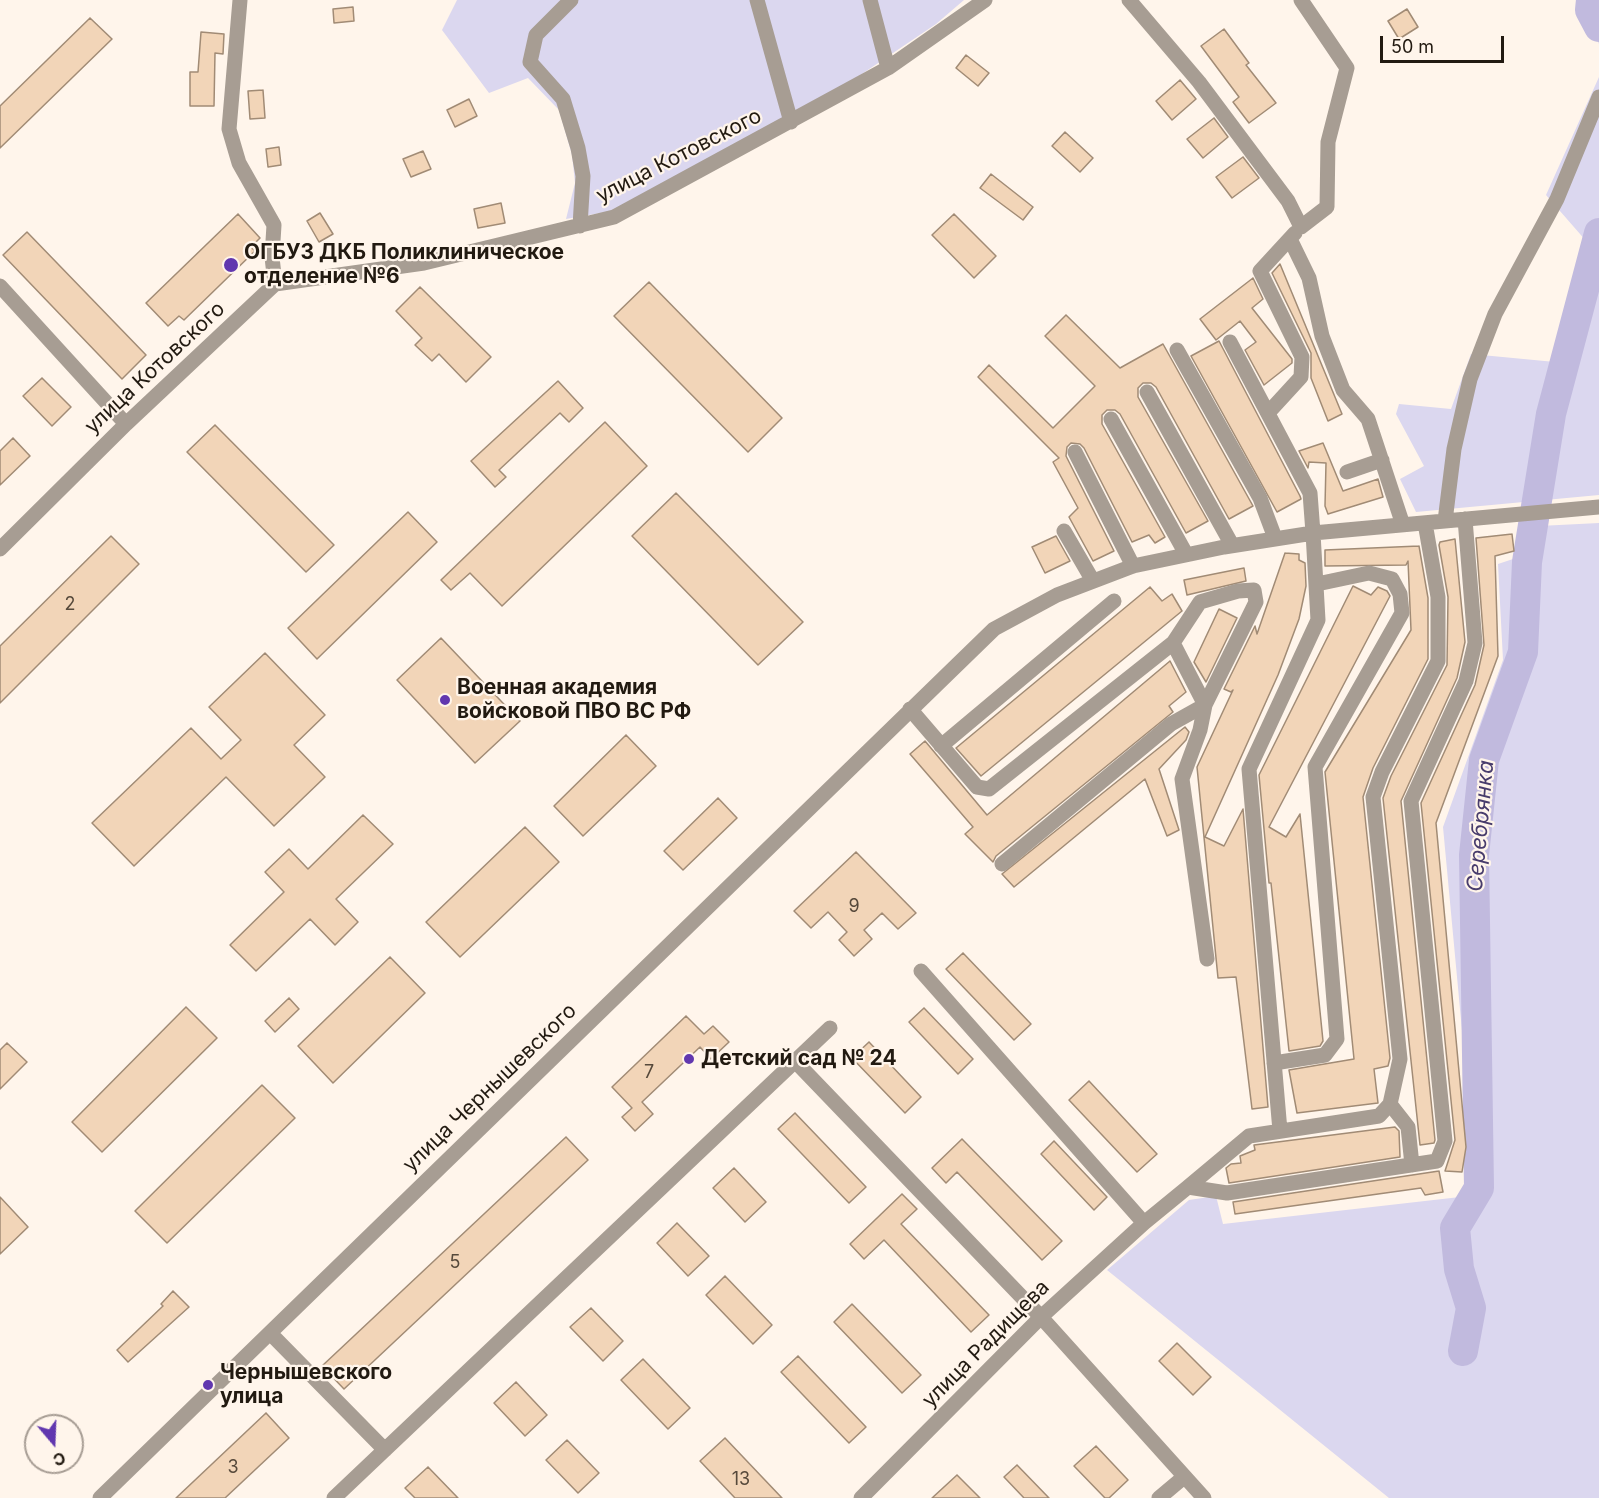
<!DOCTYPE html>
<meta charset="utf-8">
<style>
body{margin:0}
#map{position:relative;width:1599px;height:1498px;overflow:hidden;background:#fff5eb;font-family:Inter,sans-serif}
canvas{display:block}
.north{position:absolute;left:24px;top:1414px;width:60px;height:60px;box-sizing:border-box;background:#fff5eb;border:2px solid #a79d94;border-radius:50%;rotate:161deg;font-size:16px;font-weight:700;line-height:24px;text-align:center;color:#221a11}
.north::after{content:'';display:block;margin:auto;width:21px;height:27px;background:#6137af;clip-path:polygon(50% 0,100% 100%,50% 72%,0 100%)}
.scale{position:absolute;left:1380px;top:36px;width:124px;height:27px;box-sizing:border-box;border:3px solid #221a11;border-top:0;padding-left:8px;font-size:18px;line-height:21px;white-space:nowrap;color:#221a11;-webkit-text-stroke:4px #fff5eb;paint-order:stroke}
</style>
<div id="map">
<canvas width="1599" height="1498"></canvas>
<div class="north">С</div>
<div class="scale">50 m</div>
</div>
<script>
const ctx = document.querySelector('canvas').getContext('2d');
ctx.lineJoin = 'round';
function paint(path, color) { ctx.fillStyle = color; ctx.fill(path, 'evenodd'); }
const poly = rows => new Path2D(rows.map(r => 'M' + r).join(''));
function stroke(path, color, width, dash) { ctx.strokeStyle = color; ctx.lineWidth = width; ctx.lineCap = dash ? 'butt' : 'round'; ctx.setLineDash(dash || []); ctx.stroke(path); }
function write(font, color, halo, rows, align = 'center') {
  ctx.font = font + ' Inter,sans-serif'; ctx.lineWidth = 4.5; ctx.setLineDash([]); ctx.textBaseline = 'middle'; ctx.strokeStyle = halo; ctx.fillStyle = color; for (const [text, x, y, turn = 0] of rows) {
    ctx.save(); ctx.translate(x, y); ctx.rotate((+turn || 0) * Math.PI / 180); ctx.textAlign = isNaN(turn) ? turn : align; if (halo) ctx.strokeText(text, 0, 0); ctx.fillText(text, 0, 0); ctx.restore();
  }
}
const green = poly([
 [457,0,964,0,936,24,850,82,612,211,566,219,575,183,572,155,559,110,528,78,489,93,442,30],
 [1582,0,1599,0,1599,44],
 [1599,77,1599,495,1416,512,1400,479,1424,466,1396,414,1399,404,1451,409,1471,354,1555,362,1587,242,1546,195],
 [1599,523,1599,1498,1389,1498,1107,1270,1189,1200,1216,1196,1223,1224,1460,1197,1474,1159,1443,827,1503,660,1498,564,1519,557,1519,527]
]);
const river = poly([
 [1591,0,1590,10,1599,27],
 [1463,1351,1471,1308,1459,1269,1455,1228,1479,1188,1474,855,1484,760,1523,652,1527,562,1551,414,1599,233]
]);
const building = poly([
 [353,7,354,21,334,23,333,9,353,7],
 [1407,9,1418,27,1399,39,1388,21,1407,9],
 [90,18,112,39,0,148,0,106,90,18],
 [1224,29,1249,63,1246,65,1276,103,1249,123,1233,102,1239,97,1201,46,1224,29],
 [201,32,224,34,223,54,215,53,214,106,190,106,190,72,198,72,201,32],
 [966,55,989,73,978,86,956,68,966,55],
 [1180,80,1196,99,1172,120,1156,101,1180,80],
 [263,90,265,118,250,119,248,91,263,90],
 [469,99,477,116,455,127,447,110,469,99],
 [1214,118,1228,137,1203,158,1187,139,1214,118],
 [1065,132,1093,158,1080,172,1052,146,1065,132],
 [279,147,281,165,268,167,266,149,279,147],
 [423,151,431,169,411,177,403,159,423,151],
 [1243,157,1259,178,1232,198,1216,177,1243,157],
 [991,174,1033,207,1023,220,980,188,991,174],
 [501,203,505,223,478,228,474,209,501,203],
 [320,213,333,234,319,242,307,221,320,213],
 [238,214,260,238,251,247,255,251,184,320,179,316,168,326,146,303,238,214],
 [954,214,996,256,974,278,932,235,954,214],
 [27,232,146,355,122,379,3,255,27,232],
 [1280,264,1342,414,1328,421,1311,378,1311,353,1272,273,1280,264],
 [1253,278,1263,299,1252,308,1292,359,1292,363,1264,385,1245,350,1256,342,1240,321,1216,340,1200,319,1253,278],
 [649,282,782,418,748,452,614,316,649,282],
 [420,287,491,357,466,382,439,354,432,361,415,345,422,338,396,311,420,287],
 [1066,315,1120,368,1163,344,1253,506,1229,519,1156,387,1151,383,1143,383,1138,388,1138,397,1208,521,1186,533,1120,414,1115,410,1107,410,1102,415,1102,424,1165,537,1155,543,1149,535,1132,542,1084,448,1080,444,1071,443,1067,447,1066,456,1114,551,1093,561,1069,517,1078,508,1053,462,1059,458,978,377,989,365,1053,428,1095,386,1045,336,1066,315],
 [1219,341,1300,496,1301,499,1277,512,1191,356,1219,341],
 [42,378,71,407,52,426,23,396,42,378],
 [558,381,583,408,569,422,560,413,499,470,506,477,495,487,471,461,558,381],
 [605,422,647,466,502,606,470,573,451,590,441,580,605,422],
 [215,425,334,545,306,572,187,452,215,425],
 [13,438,30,456,0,485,0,451,13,438],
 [1323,443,1343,491,1378,479,1383,497,1328,514,1325,506,1326,463,1309,462,1308,468,1299,451,1323,443],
 [676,493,803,622,758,665,632,536,676,493],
 [408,512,437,542,317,659,288,628,408,512],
 [1512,534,1514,551,1495,556,1498,656,1436,823,1466,1147,1462,1172,1445,1171,1455,1140,1421,803,1475,685,1484,645,1476,538,1512,534],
 [111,536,139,564,0,703,0,646,111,536],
 [1056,536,1070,561,1045,573,1032,547,1056,536],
 [1455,539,1465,642,1457,678,1401,801,1435,1140,1434,1143,1420,1145,1383,798,1391,776,1447,665,1448,597,1439,545,1440,542,1455,539],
 [1419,546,1428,598,1428,659,1373,768,1363,797,1390,1058,1388,1066,1374,1069,1378,1103,1297,1113,1289,1070,1354,1059,1325,772,1411,630,1408,561,1406,565,1325,566,1325,550,1419,546],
 [1285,553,1299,554,1299,560,1305,563,1306,586,1299,619,1278,675,1205,837,1224,846,1243,809,1268,1107,1252,1109,1236,977,1218,978,1197,767,1233,690,1231,692,1224,689,1255,626,1257,634,1285,553],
 [1244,568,1246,581,1187,595,1184,580,1244,568],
 [1353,586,1371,595,1378,587,1387,591,1390,596,1269,827,1286,837,1300,814,1323,1041,1320,1046,1289,1051,1271,883,1269,883,1259,775,1353,586],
 [1150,587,1162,601,1172,594,1182,611,981,776,956,748,1150,587],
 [1219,609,1237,618,1206,682,1194,662,1219,609],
 [441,638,520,721,475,763,397,680,441,638],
 [265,653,325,715,294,745,325,777,274,826,226,777,134,866,92,823,191,728,221,759,241,740,209,707,265,653],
 [1170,661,1186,692,1169,706,1173,712,996,856,993,862,965,834,973,827,910,754,925,741,987,815,1170,661],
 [1185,727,1189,732,1186,740,1159,769,1179,830,1167,836,1145,779,1014,887,1002,874,1185,727],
 [626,735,656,766,583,836,554,806,626,735],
 [718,798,737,818,683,870,664,851,718,798],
 [363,815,393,844,336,899,358,922,335,945,310,919,256,971,230,945,284,892,265,872,289,849,308,869,363,815],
 [525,827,559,862,460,957,426,922,525,827],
 [856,852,916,913,898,929,882,913,864,930,872,939,854,956,839,940,847,932,828,912,811,928,794,911,856,852],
 [963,953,1031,1024,1014,1040,946,969,963,953],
 [390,957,425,993,333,1083,298,1046,390,957],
 [289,998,299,1009,275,1032,265,1021,289,998],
 [186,1007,217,1038,102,1152,72,1122,186,1007],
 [924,1008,973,1059,958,1074,909,1022,924,1008],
 [686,1016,704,1034,713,1026,729,1042,711,1059,700,1047,642,1102,653,1114,635,1131,622,1117,632,1108,612,1087,686,1016],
 [869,1042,921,1097,905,1113,852,1058,869,1042],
 [7,1043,27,1062,0,1089,0,1050,7,1043],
 [1089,1081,1157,1154,1137,1172,1069,1100,1089,1081],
 [262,1085,295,1118,167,1243,135,1211,262,1085],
 [795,1113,866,1187,849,1203,778,1129,795,1113],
 [1395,1127,1399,1131,1400,1157,1229,1183,1226,1168,1231,1164,1241,1163,1240,1156,1255,1150,1254,1145,1395,1127],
 [566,1137,588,1160,344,1389,322,1366,566,1137],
 [962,1139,1062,1241,1042,1260,957,1172,946,1183,932,1168,962,1139],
 [1054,1141,1107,1197,1094,1210,1041,1154,1054,1141],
 [734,1168,766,1202,745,1222,713,1188,734,1168],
 [1439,1171,1443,1192,1425,1195,1421,1188,1235,1214,1233,1202,1439,1171],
 [902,1194,917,1209,901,1224,989,1315,971,1332,884,1240,864,1259,850,1244,902,1194],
 [0,1197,28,1227,0,1254,0,1197],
 [677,1223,709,1256,688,1276,657,1243,677,1223],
 [725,1276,772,1325,753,1344,706,1295,725,1276],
 [173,1291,189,1307,128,1362,117,1350,163,1306,161,1304,173,1291],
 [852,1304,921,1375,902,1393,834,1322,852,1304],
 [591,1308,623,1341,603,1361,570,1327,591,1308],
 [1177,1343,1211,1377,1193,1395,1159,1361,1177,1343],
 [798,1356,866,1427,849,1443,781,1372,798,1356],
 [643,1359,690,1408,668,1429,621,1380,643,1359],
 [516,1382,547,1415,525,1436,494,1403,516,1382],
 [266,1413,289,1438,225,1498,176,1498,266,1413],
 [725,1438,782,1498,735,1498,700,1461,725,1438],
 [567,1440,599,1473,578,1493,546,1460,567,1440],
 [1096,1446,1128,1480,1109,1498,1105,1498,1074,1466,1096,1446],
 [1017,1465,1049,1498,1024,1498,1004,1477,1017,1465],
 [428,1467,458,1498,415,1498,405,1488,428,1467],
 [957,1475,980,1498,932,1498,957,1475]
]);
const minor = poly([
 [240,0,229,129,239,163,274,225,272,257,275,284],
 [571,0,536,35,530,62,563,99,578,148,583,176,580,226],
 [757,0,791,122],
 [870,0,888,68],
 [1129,0,1199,82,1288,201,1301,227,1327,207,1328,142,1347,68,1301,0],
 [1290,239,1309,278,1322,336,1343,390,1368,419,1403,525],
 [0,286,126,424],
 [1230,342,1310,493,1313,533,1318,620,1249,769,1280,1131],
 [1177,350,1260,498,1275,538],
 [1147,392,1232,545],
 [1268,413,1301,377,1302,357,1260,271,1295,233],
 [1111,419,1186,554],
 [1075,452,1133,566],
 [1347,472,1382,460],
 [1445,521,1454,449,1470,379,1495,314,1557,199,1599,97],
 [1064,531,1093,581],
 [0,549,126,424,275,284,424,263,614,217,888,68,985,0],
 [910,709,977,787,989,789,1173,643,1200,602,1238,591,1254,590,1256,602,1205,705,1200,730,1182,779,1207,959],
 [941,746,1114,601],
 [1002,864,1171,724,1205,705,1173,643],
 [921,971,1144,1223],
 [795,1061,1041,1317,1204,1498],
 [1274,1063,1325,1055,1337,1039,1315,767,1402,613,1400,594,1392,579,1369,573,1317,584],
 [1390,1104,1408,1127,1412,1165],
 [1188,1187,1249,1136,1379,1116,1390,1104,1400,1059,1373,797,1382,772,1438,661,1438,597,1425,523],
 [270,1333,385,1450],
 [100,1498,994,629,1057,595,1133,566,1224,547,1313,533,1599,507],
 [334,1498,830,1028],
 [861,1498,1041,1317,1144,1223,1188,1187,1227,1193,1437,1161,1445,1141,1411,801,1466,681,1475,643,1465,519],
 [1159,1498,1184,1477]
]);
const markers = [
 [231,265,8,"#6137af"],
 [445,700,6,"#6137af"],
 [689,1059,6,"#6137af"],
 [208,1385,6,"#6137af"]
];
const numberNames = [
 ["2",70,605],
 ["9",854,907],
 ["7",649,1073],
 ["5",455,1263],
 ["3",233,1468],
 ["13",741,1480]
];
const streetNames = [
 ["улица Котовского",679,156,-27],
 ["улица Котовского",155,368,-43],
 ["улица Чернышевского",490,1088,-44],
 ["улица Радищева",986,1344,-45]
];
const poiNames = [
 ["ОГБУЗ ДКБ Поликлиническое",244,253],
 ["отделение №6",244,277],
 ["Военная академия",457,688],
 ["войсковой ПВО ВС РФ",457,712],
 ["Детский сад № 24",701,1059],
 ["Чернышевского",220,1373],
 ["улица",220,1397]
];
const waterNames = [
 ["Серебрянка",1481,826,-85]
];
paint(green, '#dbd7ef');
stroke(river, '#c1bade', 30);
paint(building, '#f2d5b8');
stroke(building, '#a18b75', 1.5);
stroke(minor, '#a79d93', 15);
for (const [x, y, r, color] of markers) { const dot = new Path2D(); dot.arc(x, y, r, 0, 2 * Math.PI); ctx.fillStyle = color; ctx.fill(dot); stroke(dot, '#fff5eb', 2); }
write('18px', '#56493b', null, numberNames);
write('21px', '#221a11', '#fff5eb', streetNames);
write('bold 21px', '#221a11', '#fff5eb', poiNames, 'left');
write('italic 22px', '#483c6c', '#fff5eb', waterNames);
</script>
